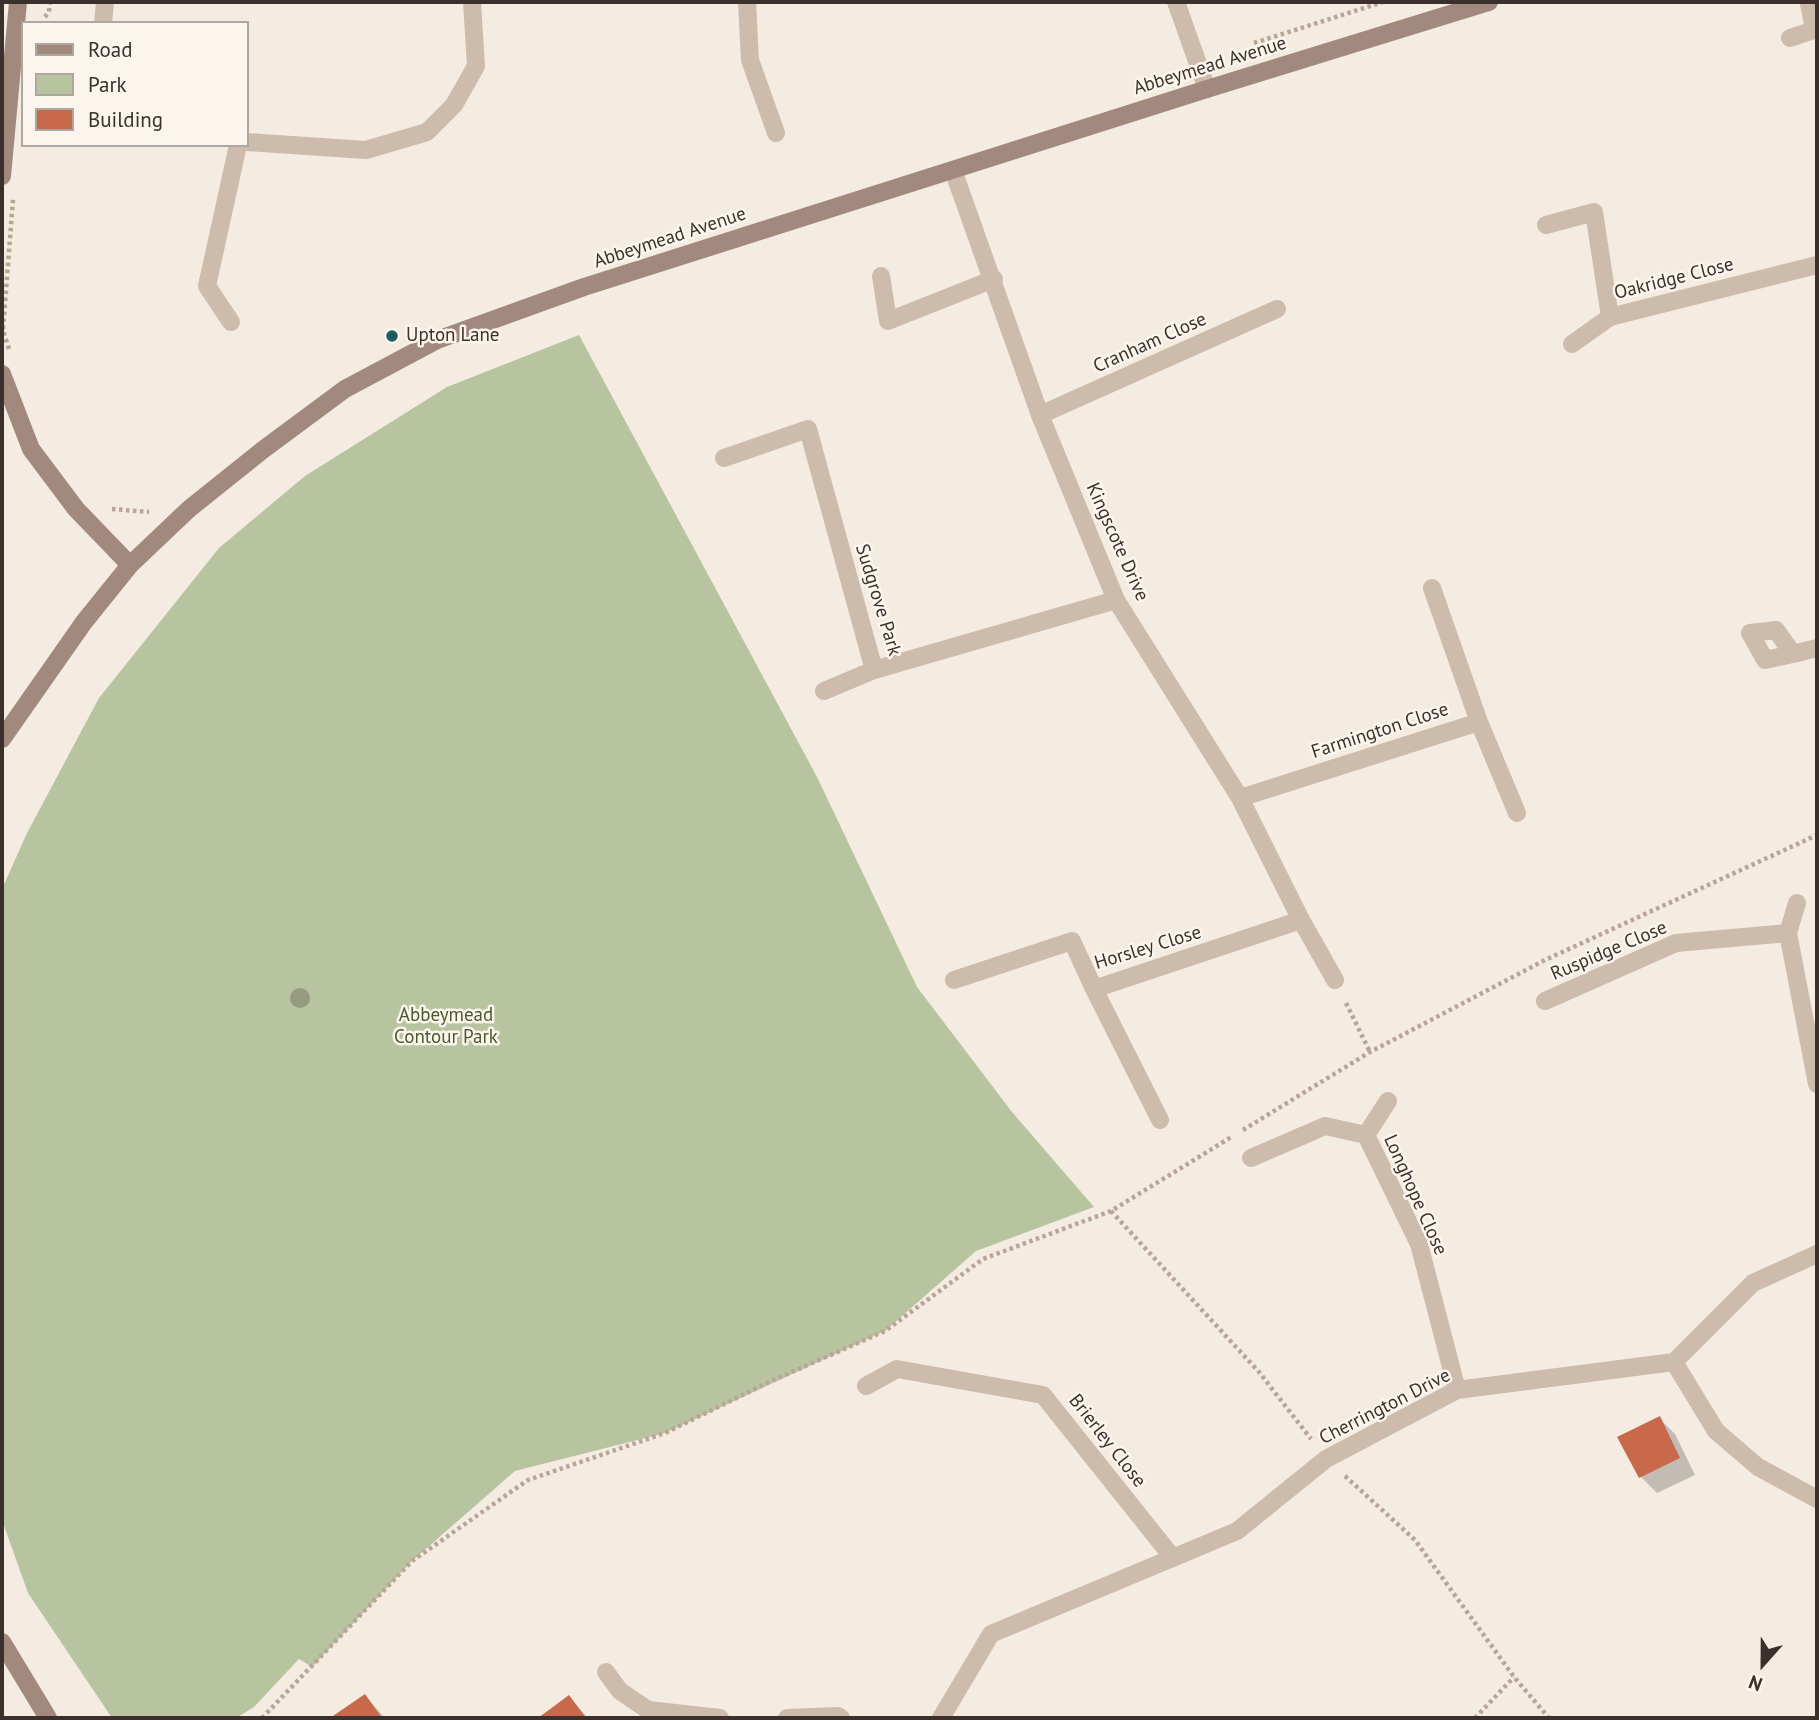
<!DOCTYPE html>
<style>
body{margin:0}
#map{position:relative;width:1819px;height:1720px;overflow:hidden;background:#f4ebe1;font-family:"PT Sans",sans-serif}
canvas{display:block}
.frame{position:absolute;inset:0;border:4px solid #3b302b;pointer-events:none}
.legend{position:absolute;left:21px;top:21px;width:228px;height:126px;box-sizing:border-box;background:#fbf5ee;border:2px solid #aea6a0;margin:0;padding:9px 12px;list-style:none;font-size:21px;color:#3b302b}
.legend li{display:flex;align-items:center;gap:14px;height:35px}
.legend b{width:35px;border:2px solid #aea6a0}
.north{position:absolute;left:1728px;top:1629px;width:70px;height:70px;-webkit-text-stroke:5px #fbf5ee;paint-order:stroke;rotate:201deg;font-size:19px;font-weight:700;line-height:28px;text-align:center;color:#3b302b}
.north::after{content:'';display:block;margin:auto;width:24px;height:32px;background:#3b302b;clip-path:polygon(50% 0,100% 100%,50% 72%,0 100%)}
</style>
<div id="map">
<canvas width="1819" height="1720"></canvas>
<div class="frame"></div>
<ul class="legend">
<li><b style="height:9px;background:#a18a7d"></b>Road</li>
<li><b style="height:19px;background:#b8c4a0"></b>Park</li>
<li><b style="height:19px;background:#c8694b"></b>Building</li>
</ul>
<div class="north">N</div>
</div>
<script>
const ctx = document.querySelector('canvas').getContext('2d');
ctx.lineJoin = 'round';
function paint(path, color) { ctx.fillStyle = color; ctx.fill(path, 'evenodd'); }
const poly = rows => new Path2D(rows.map(r => 'M' + r).join(''));
function stroke(path, color, width, dash) { ctx.strokeStyle = color; ctx.lineWidth = width; ctx.lineCap = dash ? 'butt' : 'round'; ctx.setLineDash(dash || []); ctx.stroke(path); }
function write(font, color, halo, rows, align = 'center') {
  ctx.font = font + ' "PT Sans",sans-serif'; ctx.lineWidth = 5; ctx.setLineDash([]); ctx.textBaseline = 'middle'; ctx.strokeStyle = halo; ctx.fillStyle = color; for (const [text, x, y, turn = 0] of rows) {
    ctx.save(); ctx.translate(x, y); ctx.rotate((+turn || 0) * Math.PI / 180); ctx.textAlign = isNaN(turn) ? turn : align; if (halo) ctx.strokeText(text, 0, 0); ctx.fillText(text, 0, 0); ctx.restore();
  }
}
const green = poly([
 [579,335,817,777,917,987,1012,1112,1094,1207,976,1251,885,1331,665,1433,515,1471,412,1561,312,1667,299,1659,254,1707,236,1718,112,1718,28,1593,2,1520,2,889,27,833,99,698,219,548,305,476,447,387]
]);
const shadow = poly([
 [1659,1418,1675,1434,1695,1475,1657,1493,1641,1477],
 [365,1696,385,1718,333,1718],
 [569,1697,588,1718,541,1718]
]);
const building = poly([
 [1660,1416,1680,1458,1639,1478,1617,1437],
 [365,1694,382,1718,330,1718],
 [569,1695,586,1718,538,1718]
]);
const path = poly([
 [45,17,49,12,50,2],
 [1254,43,1383,2],
 [9,349,3,330,13,199],
 [112,509,149,512],
 [1346,1003,1370,1052],
 [1243,1130,1370,1052,1545,960,1817,835],
 [1111,1211,1259,1372,1311,1439],
 [1345,1476,1415,1540,1514,1677,1549,1718],
 [262,1718,412,1561,528,1480,665,1433,769,1382,885,1331,983,1259,1111,1211,1233,1136],
 [1475,1718,1514,1677]
]);
const street = poly([
 [747,2,750,60,776,133],
 [1176,2,1207,89],
 [1809,4,1814,29],
 [103,23,105,2],
 [1790,38,1817,29],
 [247,142,366,150,427,132,454,105,476,66,472,2],
 [953,170,1040,415,1116,600,1240,798,1301,920,1335,980],
 [1546,225,1594,212,1610,317,1817,265],
 [881,276,888,321,994,279],
 [231,322,207,286,238,145],
 [1572,344,1610,317],
 [1040,415,1277,309],
 [724,458,808,429,874,670,1116,600],
 [1432,588,1479,722],
 [1793,654,1776,630,1750,633,1765,660,1793,654,1817,648],
 [824,691,874,670],
 [1240,798,1479,722,1517,813],
 [1788,933,1797,903],
 [954,980,1072,941,1094,989,1301,920],
 [1094,989,1160,1120],
 [1545,1001,1676,943,1788,933,1817,1084],
 [1366,1135,1388,1101],
 [1251,1158,1325,1126,1366,1135,1419,1244,1457,1390],
 [1674,1362,1716,1431,1758,1467,1817,1499],
 [866,1386,897,1369,1043,1395,1173,1558],
 [606,1672,620,1691,648,1710,720,1718],
 [787,1718,838,1716,841,1718],
 [941,1718,991,1634,1237,1531,1326,1459,1457,1390,1674,1362,1753,1283,1817,1254]
]);
const secondary = poly([
 [2,176,18,2],
 [2,374,31,449,76,509,130,565],
 [2,739,84,622,130,565,189,509,264,449,345,389,437,340,584,287,1207,89,1489,2],
 [2,1642,48,1718]
]);
const trees = [
 [300,998]
];
const markers = [
 [392,336,7,"#1f5a5e"]
];
const streetNames = [
 ["Abbeymead Avenue",1210,66,-17],
 ["Abbeymead Avenue",670,238,-18],
 ["Oakridge Close",1674,279,-14],
 ["Cranham Close",1150,343,-24],
 ["Kingscote Drive",1117,542,66],
 ["Sudgrove Park",878,600,73],
 ["Farmington Close",1380,731,-18],
 ["Horsley Close",1148,948,-17],
 ["Ruspidge Close",1609,951,-23],
 ["Longhope Close",1415,1195,66],
 ["Cherrington Drive",1385,1407,-27],
 ["Brierley Close",1107,1441,52]
];
const poiNames = [
 ["Upton Lane",406,336]
];
const parkNames = [
 ["Abbeymead",446,1016],
 ["Contour Park",446,1038]
];
paint(green, '#b8c4a0');
paint(shadow, '#0003');
paint(building, '#c8694b');
stroke(path, '#b9a596', 4.5, [3.5, 3.5]);
stroke(street, '#cdbbac', 18);
stroke(secondary, '#a18a7d', 18);
ctx.fillStyle = '#969b7f';
for (const [x, y] of trees) { ctx.beginPath(); ctx.arc(x, y, 10, 0, 2 * Math.PI); ctx.fill(); }
for (const [x, y, r, color] of markers) { const dot = new Path2D(); dot.arc(x, y, r, 0, 2 * Math.PI); ctx.fillStyle = color; ctx.fill(dot); stroke(dot, '#fbf5ee', 2.5); }
write('19px', '#3b302b', '#fbf5ee', streetNames);
write('19px', '#3b302b', '#fbf5ee', poiNames, 'left');
write('19px', '#4a5a2e', '#fbf5ee', parkNames);
</script>
